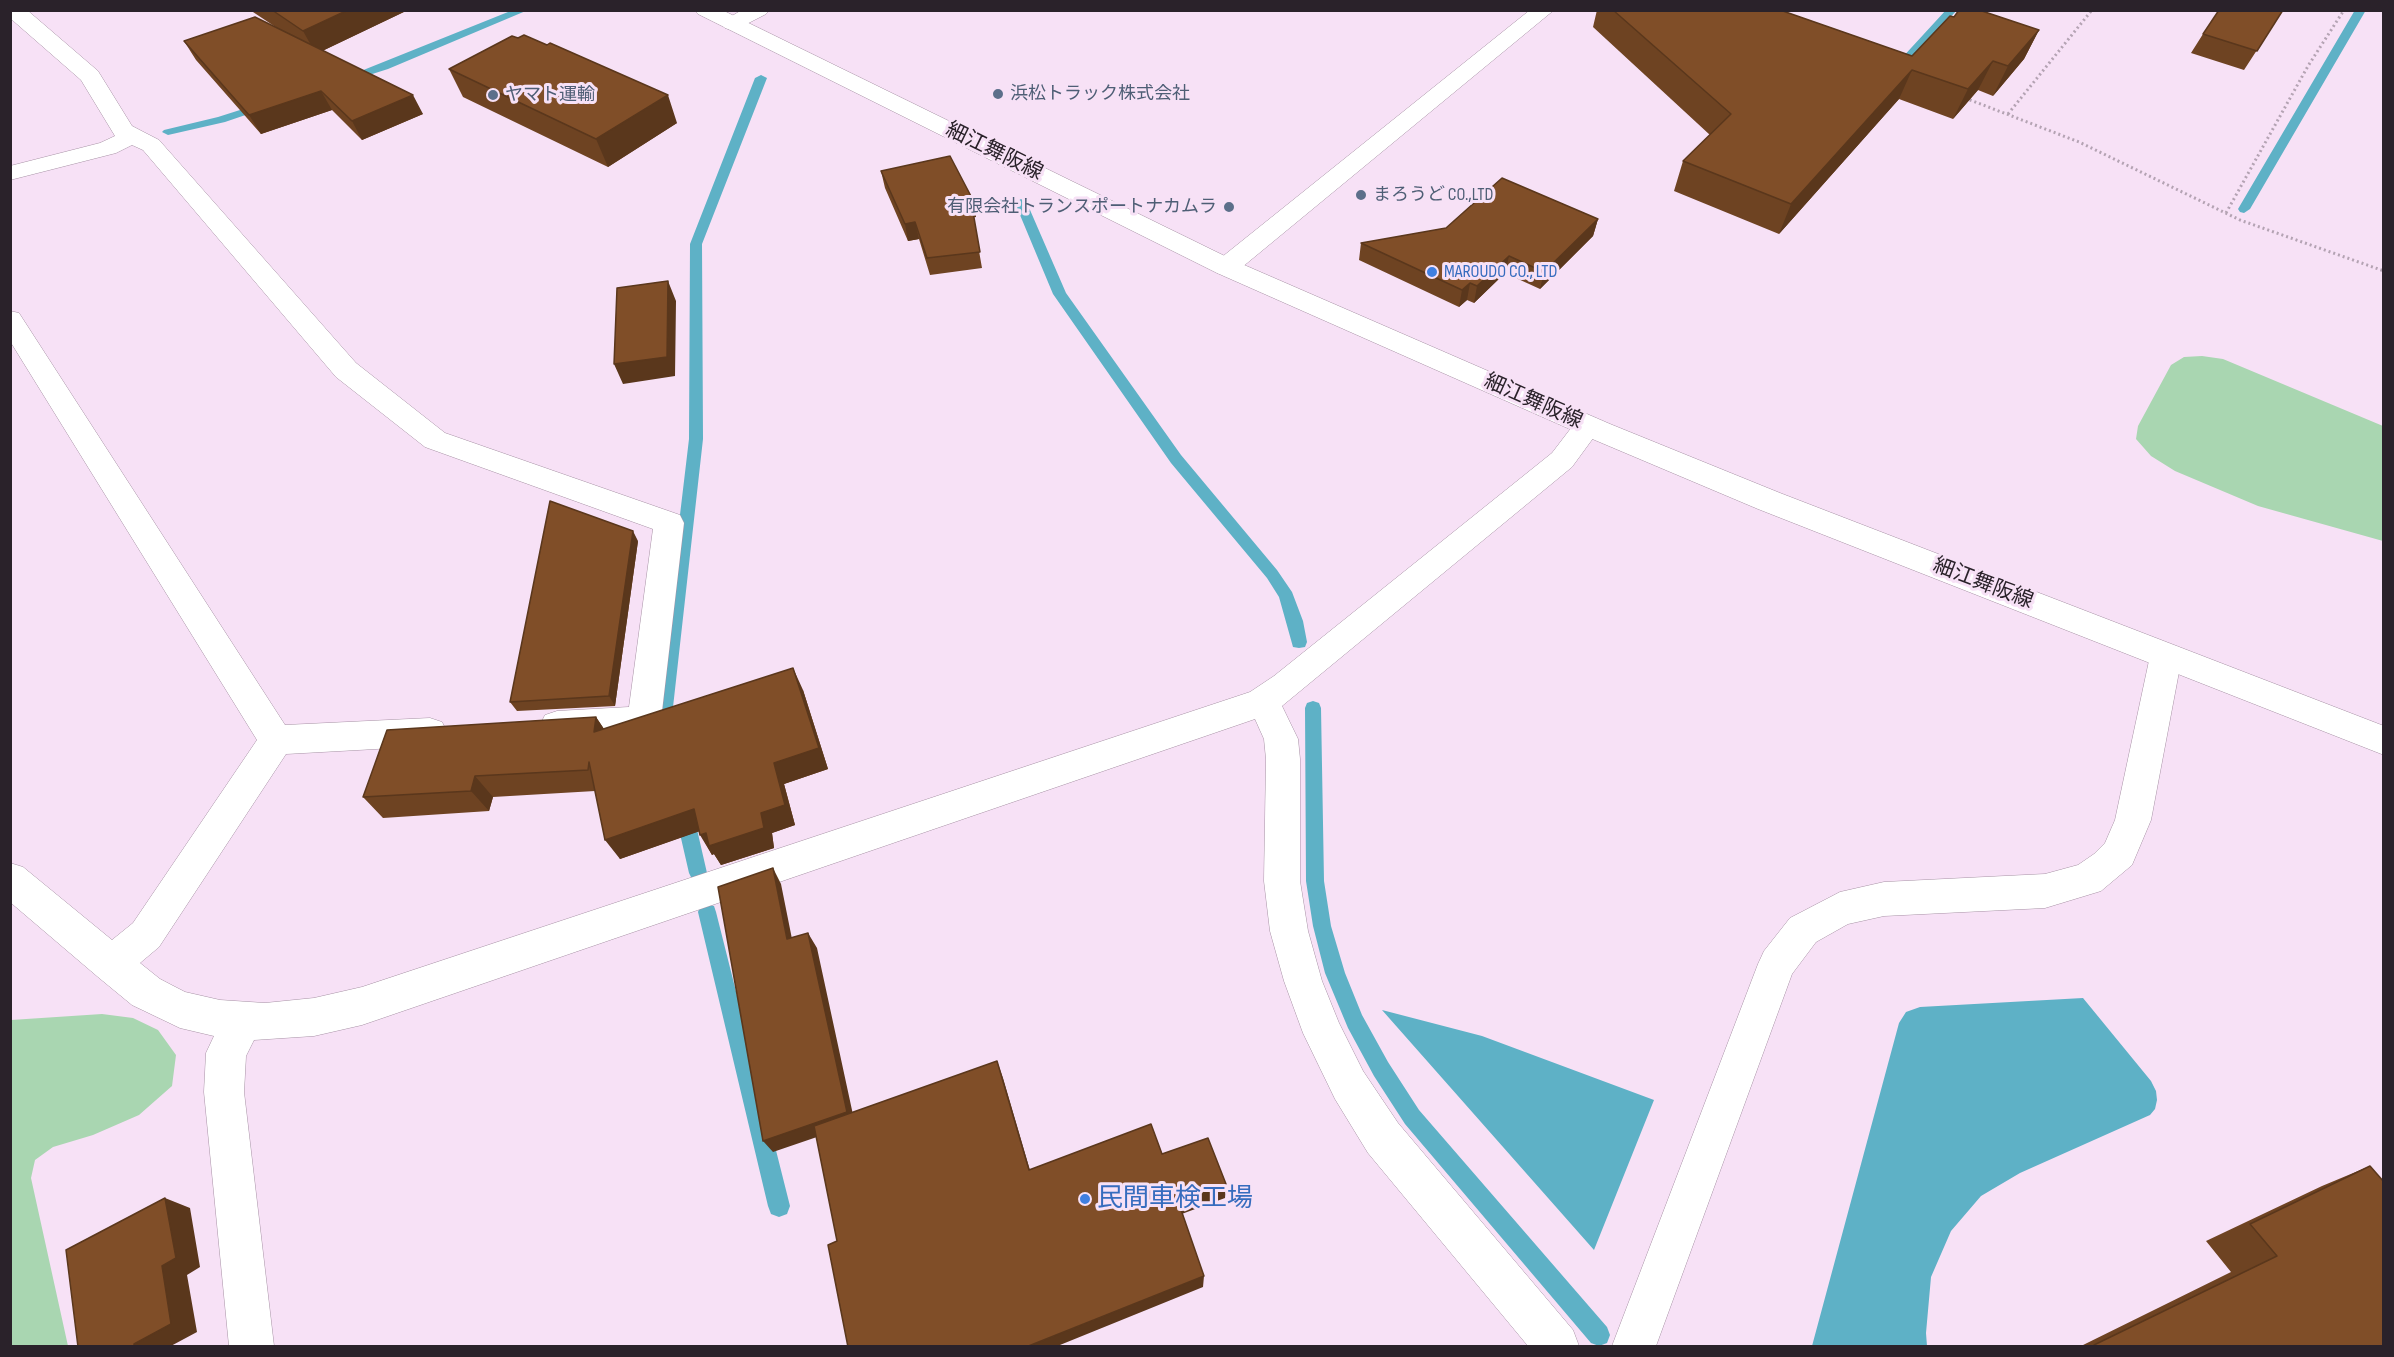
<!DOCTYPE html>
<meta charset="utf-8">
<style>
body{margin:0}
#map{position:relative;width:2394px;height:1357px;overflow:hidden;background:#f7e1f6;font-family:"Sofia Sans Condensed",sans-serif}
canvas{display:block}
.frame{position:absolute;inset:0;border:12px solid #2a222a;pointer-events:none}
</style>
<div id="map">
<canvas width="2394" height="1357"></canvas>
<div class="frame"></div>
</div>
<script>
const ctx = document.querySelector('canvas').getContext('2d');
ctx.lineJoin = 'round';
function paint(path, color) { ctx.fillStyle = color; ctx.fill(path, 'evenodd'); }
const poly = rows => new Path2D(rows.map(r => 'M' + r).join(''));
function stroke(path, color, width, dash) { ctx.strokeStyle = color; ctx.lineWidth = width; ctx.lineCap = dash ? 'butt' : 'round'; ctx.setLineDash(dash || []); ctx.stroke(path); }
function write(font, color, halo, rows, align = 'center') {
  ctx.font = font + ' "Sofia Sans Condensed","Noto Sans JP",sans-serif'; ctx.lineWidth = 6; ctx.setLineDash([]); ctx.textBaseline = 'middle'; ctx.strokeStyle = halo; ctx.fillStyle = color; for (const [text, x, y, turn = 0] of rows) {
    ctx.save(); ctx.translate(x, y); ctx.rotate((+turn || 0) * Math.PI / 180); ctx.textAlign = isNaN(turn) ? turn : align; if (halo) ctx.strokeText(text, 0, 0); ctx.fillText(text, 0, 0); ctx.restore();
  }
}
const green = poly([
 [2202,356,2223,359,2383,426,2383,541,2258,506,2175,471,2151,456,2136,439,2138,426,2171,365,2184,357],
 [102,1014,133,1018,158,1030,176,1055,172,1086,139,1115,93,1135,53,1147,35,1160,31,1178,68,1346,11,1346,11,1020]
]);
const water = poly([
 [2083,998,2151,1081,2156,1091,2157,1100,2155,1109,2150,1115,2020,1173,1981,1196,1951,1231,1931,1277,1926,1333,1927,1346,1812,1346,1899,1023,1906,1012,1920,1007],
 [1382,1010,1482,1036,1654,1100,1594,1250]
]);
const stream = poly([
 [513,10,528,10,388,69,347,82,341,79,513,10],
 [1946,10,1957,10,1908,64,1900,64,1900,60,1946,10],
 [2355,10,2366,10,2250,209,2244,213,2240,212,2238,209,2355,10],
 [761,75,767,78,702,244,703,439,671,725,673,732,671,737,665,739,659,737,655,725,689,439,690,244,755,78,761,75],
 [262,103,266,104,266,108,225,122,168,135,162,132,164,130,218,117,262,103],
 [1021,199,1027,203,1066,293,1181,455,1277,570,1292,592,1303,621,1307,642,1305,647,1299,648,1293,647,1279,597,1267,578,1171,463,1053,294,1015,203,1021,199],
 [1313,701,1319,703,1321,708,1324,881,1331,926,1345,973,1362,1015,1388,1062,1419,1110,1607,1327,1610,1335,1607,1343,1599,1346,1591,1343,1405,1124,1374,1076,1348,1028,1325,973,1313,926,1306,881,1305,708,1307,703,1313,701],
 [684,804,690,807,693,812,707,873,704,879,698,881,692,879,689,873,675,812,678,807,684,804],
 [707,904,714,906,716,912,790,1206,787,1214,779,1217,771,1214,768,1206,698,912,700,906,707,904]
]);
const path = poly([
 [1965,98,2079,142,2240,220,2384,271],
 [2008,114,2092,10],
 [2226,213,2308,66,2344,10]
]);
const minor = poly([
 [10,10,27,10,98,71,132,126,159,140,356,363,445,433,680,515,684,523,661,720,656,730,644,734,557,739,545,735,540,725,545,715,557,711,629,707,653,529,425,447,336,377,143,150,132,145,116,153,10,180,10,166,100,143,115,136,81,80,10,18,10,10],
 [742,10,769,10,766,14,739,28,732,30,725,28,721,24,725,20,742,10],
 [1530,10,1554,10,1235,273,1226,275,1217,273,1213,267,1217,261,1530,10],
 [10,311,19,313,285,725,430,718,442,722,447,732,442,742,430,746,286,754,159,947,140,963,160,979,185,992,220,1000,265,1003,314,998,362,987,1250,692,1274,676,1552,453,1578,419,1588,416,1598,419,1602,426,1572,467,1282,706,1298,739,1300,759,1300,881,1308,931,1322,981,1339,1023,1363,1071,1398,1123,1573,1330,1579,1346,1528,1346,1368,1153,1335,1099,1303,1033,1284,981,1270,931,1264,881,1266,759,1264,739,1255,719,362,1025,314,1036,254,1040,246,1056,244,1092,274,1346,229,1346,204,1092,206,1053,214,1036,180,1028,132,1005,98,977,10,902,10,863,23,867,112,940,133,923,257,740,10,341,10,311],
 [2166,643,2178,647,2182,656,2151,820,2132,865,2101,891,2045,908,1884,916,1848,924,1816,942,1792,974,1656,1346,1612,1346,1758,964,1764,951,1790,918,1840,892,1884,882,2045,874,2078,865,2094,854,2105,843,2115,820,2150,656,2154,647,2166,643]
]);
const primary = poly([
 [695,10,722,10,1235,261,1610,424,1780,493,2384,726,2384,755,1758,509,1590,438,1217,273,698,14,695,10]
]);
const wall = poly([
 [250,10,408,10,322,51,423,114,362,140,332,110,261,134,196,60,184,41,277,28],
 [1597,10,1780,10,1912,56,1954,17,2039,30,2024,59,1993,96,1978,90,1953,119,1899,99,1779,234,1674,191,1683,161,1710,135,1593,27],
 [2283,10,2244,70,2191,53,2203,34],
 [449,69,677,123,608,167,463,97],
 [881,171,973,200,976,217,973,217,982,268,930,275,919,239,908,241,885,188],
 [1598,219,1593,236,1540,289,1505,273,1474,303,1467,300,1459,307,1359,260,1361,243],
 [638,541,615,706,517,711,510,702],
 [803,690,828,769,784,784,795,825,772,833,774,848,721,865,714,854,712,855,699,831,620,859,595,791,493,797,489,811,383,818,363,797,596,717,604,729],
 [2370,1166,2384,1347,2079,1347,2231,1272,2206,1241,2322,1186]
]);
const shadedWall = poly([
 [348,10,408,10,316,54,303,31],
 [2039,30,2024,59,1993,96,2008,66],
 [1993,61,1978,90,1953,119,1968,89],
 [1912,70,1899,99,1779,234,1791,204],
 [321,91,332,110,261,134,249,115],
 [413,95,423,114,362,140,352,121],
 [668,95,677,123,608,167,596,139],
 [973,200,976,217,970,218,967,201],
 [1598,219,1593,236,1540,289,1544,272],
 [915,222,919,239,908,241,905,224],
 [1509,256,1505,273,1474,303,1477,286],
 [668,281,676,301,675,376,623,384,614,364],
 [1470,283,1467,300,1459,307,1462,290],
 [633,531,638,541,615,706,609,696],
 [793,668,803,690,828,769,784,784,795,825,772,833,774,848,721,865,714,854,712,855,700,835,761,813,774,763],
 [596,717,610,738,594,732],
 [475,776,493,797,489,811,471,791],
 [694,809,706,829,620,859,605,840],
 [773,868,781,884,795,954,787,939],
 [808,933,817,948,855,1124,773,1152,763,1141],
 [997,1061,1003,1078,1034,1184,1029,1170],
 [1226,1184,1225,1198,1179,1215,1178,1201],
 [165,1198,190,1208,200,1267,187,1275,197,1332,169,1347,134,1347,134,1344],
 [1204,1276,1203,1287,1055,1347,1026,1347]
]);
const building = poly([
 [272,10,348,10,303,31,272,10],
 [1613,10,1780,10,1912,56,1950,16,1954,17,1959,10,1979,10,2039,30,2008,66,1993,61,1968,89,1912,70,1791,204,1683,161,1731,114,1613,10],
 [2219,10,2283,10,2257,51,2203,34,2219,10],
 [255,17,413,95,352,121,321,91,249,115,184,41,255,17],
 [524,35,547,45,550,43,668,95,596,139,449,69,512,36,518,38,524,35],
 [950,156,973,200,967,201,973,212,980,252,927,258,915,222,905,224,881,171,950,156],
 [1502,178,1598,219,1544,272,1509,256,1477,286,1470,283,1462,290,1361,243,1446,228,1502,178],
 [668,281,667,357,614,364,617,288,668,281],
 [550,501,633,531,609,696,510,702,550,501],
 [793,668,819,748,774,763,785,805,761,813,764,828,709,846,706,833,700,835,694,809,605,840,589,762,588,770,475,776,471,791,363,797,387,730,596,717,594,732,793,668],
 [773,868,787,939,808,933,847,1112,763,1141,718,887,773,868],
 [997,1061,1029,1170,1151,1124,1162,1154,1208,1138,1226,1184,1178,1201,1204,1276,1026,1347,848,1347,828,1245,837,1241,814,1126,997,1061],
 [2370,1166,2384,1182,2384,1347,2095,1347,2094,1345,2277,1256,2250,1224,2370,1166],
 [165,1198,176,1258,162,1266,171,1324,134,1344,134,1347,78,1347,66,1250,165,1198]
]);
const markers = [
 [998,94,6,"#5c6f8a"],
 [493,95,6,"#5c6f8a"],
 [1361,195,6,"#5c6f8a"],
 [1229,207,6,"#5c6f8a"],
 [1432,272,6,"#3f7fe0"],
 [1085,1199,6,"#3f7fe0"]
];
const farServicenames = [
 ["浜松トラック株式会社",1010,94],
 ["ヤマト運輸",505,95],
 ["まろうど CO.,LTD",1373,195],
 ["有限会社トランスポートナカムラ",1217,207,"right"]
];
const farShopnames = [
 ["MAROUDO CO., LTD",1444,272]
];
const streetNames = [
 ["細江舞阪線",994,152,26],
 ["細江舞阪線",1533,402,24],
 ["細江舞阪線",1983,584,21]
];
const nearShopnames = [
 ["民間車検工場",1097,1199]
];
paint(green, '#a9d6b1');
paint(water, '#5eb1c6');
paint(stream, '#5eb1c6');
stroke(minor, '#a792a5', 1);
stroke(primary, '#a792a5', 1);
stroke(path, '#b4a3b3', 3, [2, 3]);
paint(minor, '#fff');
paint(primary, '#fff');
paint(wall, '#6e4322');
paint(shadedWall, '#5a371c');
paint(building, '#804e28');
stroke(building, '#5a371c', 1.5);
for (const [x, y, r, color] of markers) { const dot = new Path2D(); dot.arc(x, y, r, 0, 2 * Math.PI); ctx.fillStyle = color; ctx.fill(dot); stroke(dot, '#f7e1f6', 2); }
write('18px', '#4e5e75', '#f7e1f6', farServicenames, 'left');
write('18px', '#366cbe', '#f7e1f6', farShopnames, 'left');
write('21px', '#2a222a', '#f7e1f6', streetNames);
write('26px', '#366cbe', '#f7e1f6', nearShopnames, 'left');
</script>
